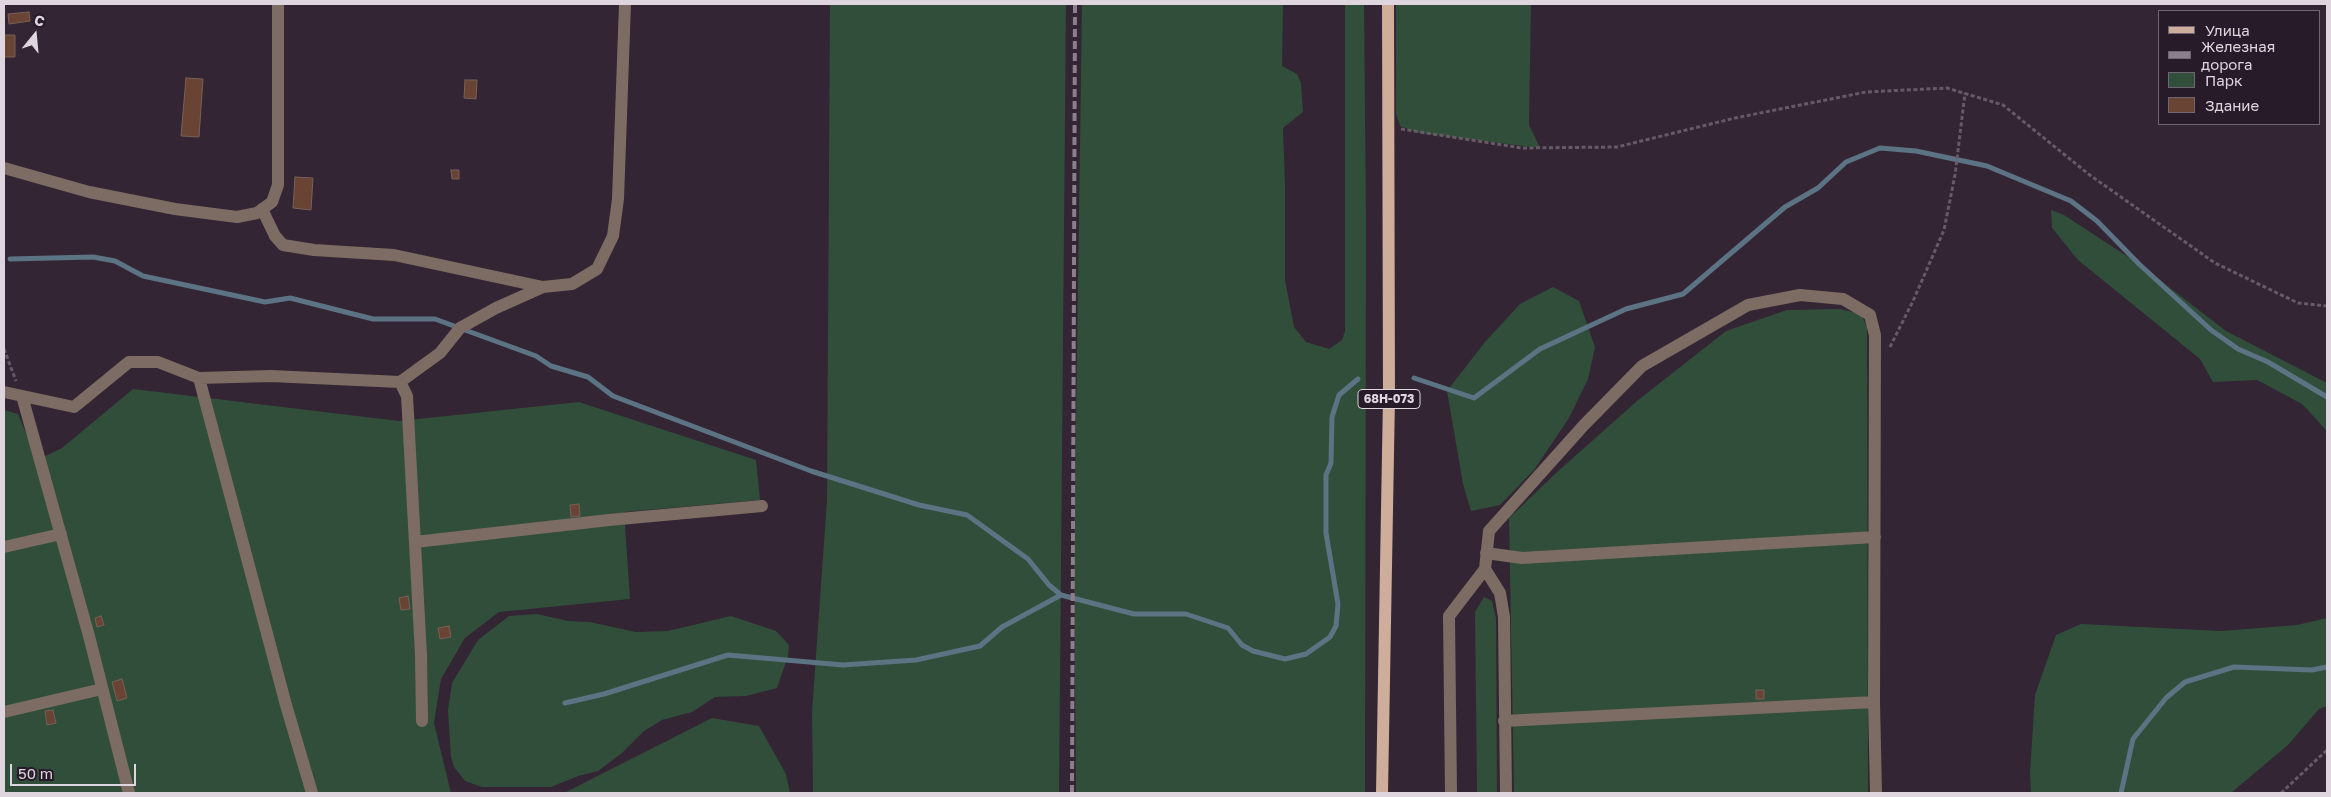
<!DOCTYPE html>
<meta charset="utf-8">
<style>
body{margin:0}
#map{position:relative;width:2331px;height:797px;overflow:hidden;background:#332533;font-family:"Golos Text",sans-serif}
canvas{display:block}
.frame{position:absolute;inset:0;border:5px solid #ded5de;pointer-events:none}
.legend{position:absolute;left:2158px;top:10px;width:162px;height:115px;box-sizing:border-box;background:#281b29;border:1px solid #716571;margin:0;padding:6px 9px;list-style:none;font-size:15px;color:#ded5de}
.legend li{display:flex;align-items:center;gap:10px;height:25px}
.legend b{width:25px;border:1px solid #716571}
.north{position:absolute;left:10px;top:10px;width:50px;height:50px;-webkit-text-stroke:4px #281b29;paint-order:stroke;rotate:17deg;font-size:14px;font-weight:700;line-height:20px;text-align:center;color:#ded5de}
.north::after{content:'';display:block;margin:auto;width:18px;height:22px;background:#ded5de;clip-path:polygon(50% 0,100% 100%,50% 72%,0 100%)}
.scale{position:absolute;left:10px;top:764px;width:126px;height:22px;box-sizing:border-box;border:2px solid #ded5de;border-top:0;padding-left:6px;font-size:15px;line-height:18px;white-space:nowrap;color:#ded5de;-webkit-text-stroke:4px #281b29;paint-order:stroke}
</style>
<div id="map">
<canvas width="2331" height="797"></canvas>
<div class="frame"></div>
<ul class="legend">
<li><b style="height:6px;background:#cfad9b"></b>Улица</li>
<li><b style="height:6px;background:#8b7f8b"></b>Железная дорога</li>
<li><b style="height:14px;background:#304e3a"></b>Парк</li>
<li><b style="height:14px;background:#694435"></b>Здание</li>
</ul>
<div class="north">С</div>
<div class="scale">50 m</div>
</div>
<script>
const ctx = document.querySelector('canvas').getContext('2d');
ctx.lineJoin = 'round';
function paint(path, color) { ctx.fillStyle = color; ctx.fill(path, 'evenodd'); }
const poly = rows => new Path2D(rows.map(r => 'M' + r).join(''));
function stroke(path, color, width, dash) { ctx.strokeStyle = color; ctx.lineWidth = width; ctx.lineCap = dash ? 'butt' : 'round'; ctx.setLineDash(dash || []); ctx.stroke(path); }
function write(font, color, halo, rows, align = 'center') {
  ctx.font = font + ' "Golos Text",sans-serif'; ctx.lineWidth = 4.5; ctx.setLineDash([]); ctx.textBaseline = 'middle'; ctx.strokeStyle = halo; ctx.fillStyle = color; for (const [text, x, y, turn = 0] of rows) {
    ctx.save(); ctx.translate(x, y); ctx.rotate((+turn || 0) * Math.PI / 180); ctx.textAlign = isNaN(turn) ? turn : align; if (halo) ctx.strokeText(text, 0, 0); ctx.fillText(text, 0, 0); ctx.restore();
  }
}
const green = poly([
 [830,4,1066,4,1059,793,813,793,812,712,827,500],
 [1082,4,1283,4,1282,66,1297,74,1301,83,1303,112,1283,128,1285,185,1285,280,1294,327,1306,342,1329,349,1342,340,1345,331,1345,4,1364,4,1366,224,1365,793,1076,793,1074,562],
 [1396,4,1531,4,1529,125,1540,148,1419,133,1400,126,1396,114],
 [2051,210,2064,215,2139,264,2226,331,2327,383,2327,431,2302,404,2257,380,2213,382,2200,359,2078,260,2052,228],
 [1553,287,1579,301,1595,347,1588,379,1569,418,1534,470,1500,505,1471,511,1463,484,1447,391,1485,342,1520,304],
 [1840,309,1861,314,1867,327,1868,793,1514,793,1509,518,1556,473,1637,401,1726,331,1787,310],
 [133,389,399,421,579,402,756,460,760,500,624,512,630,599,499,612,465,638,441,679,434,723,451,793,4,793,4,410,18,414,37,460,62,448],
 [1484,597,1492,601,1496,618,1497,793,1477,793,1475,612],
 [537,614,568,621,590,622,636,632,668,631,731,616,776,631,789,645,788,656,777,688,746,696,715,697,692,712,662,720,644,731,622,753,598,771,578,776,551,787,482,787,465,781,454,767,451,757,448,710,452,683,478,640,509,616],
 [2327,618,2327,706,2319,709,2288,745,2231,793,2031,793,2030,772,2035,695,2056,635,2081,624,2221,631,2297,625],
 [712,718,759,726,786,774,790,793,564,793]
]);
const stream = poly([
 [10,259,93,257,115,261,143,276,265,302,290,298,373,319,435,319,536,356,551,366,588,377,613,396,811,471,919,505,967,515,1028,559,1049,585,1061,595,1134,614,1186,614,1228,628,1242,645,1253,651,1285,659,1306,654,1330,637,1336,626,1338,604,1326,533,1326,475,1331,463,1332,417,1339,395,1358,379],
 [1414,378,1474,398,1540,349,1626,309,1683,294,1785,207,1818,188,1846,162,1880,148,1916,151,1987,166,2071,201,2097,221,2139,264,2211,330,2238,349,2268,362,2327,397],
 [565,703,604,694,728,655,843,665,916,660,980,646,1002,627,1061,595],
 [2121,793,2133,739,2166,698,2185,682,2234,667,2312,670,2327,667]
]);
const building = poly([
 [29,12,30,21,9,24,8,14,29,12],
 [4,35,15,35,15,57,4,57,4,35],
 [186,78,203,79,199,137,181,136,186,78],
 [465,80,477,80,476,99,464,98,465,80],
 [451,170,459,170,459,179,452,179,451,170],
 [295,177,313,178,311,210,293,208,295,177],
 [579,504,580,516,571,517,570,505,579,504],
 [408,596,410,609,401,610,399,598,408,596],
 [101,616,104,625,97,627,95,618,101,616],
 [449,626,451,637,440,639,438,628,449,626],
 [122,679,127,698,117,701,112,682,122,679],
 [1756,690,1764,690,1764,699,1756,699,1756,690],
 [53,710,56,723,47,725,45,711,53,710]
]);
const path = poly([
 [1401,129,1522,148,1617,147,1735,118,1866,92,1947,88,2003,105,2091,176,2215,263,2298,303,2327,306],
 [1890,347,1913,301,1944,230,1955,175,1965,93],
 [4,349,16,381],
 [2281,793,2327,750]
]);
const minor = poly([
 [4,168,89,192,175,209,237,217,257,213,272,202,278,185,278,4],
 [262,209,275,236,283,245,314,250,394,255,543,287,572,284,597,269,613,236,618,199,625,4],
 [199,378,286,705,312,793],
 [400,382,407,396,421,655,422,721],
 [4,392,74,407,129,362,158,362,199,378,271,376,400,382,440,353,460,328,496,308,543,287],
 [22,396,89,636,129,793],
 [415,542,609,520,762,506],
 [4,547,61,534],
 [1486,553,1522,558,1875,537],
 [1485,569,1500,593,1504,617,1506,793],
 [4,712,102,689],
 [1504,721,1874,702,1876,793],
 [1451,793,1449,616,1485,569,1489,531,1584,425,1642,366,1748,305,1800,295,1843,299,1870,315,1875,335,1874,702]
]);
const major = poly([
 [1382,793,1389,397,1388,4]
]);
const rail = poly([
 [1072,793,1075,4]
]);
const shields = [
 [1389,399,62]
];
const shieldNames = [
 ["68Н-073",1389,399]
];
paint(green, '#304e3a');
stroke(stream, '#5c7384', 5);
paint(building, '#694435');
stroke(building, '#776157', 1);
stroke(path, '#675a67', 3, [4, 2.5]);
stroke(minor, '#7d6c63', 12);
stroke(major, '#cfad9b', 12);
stroke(rail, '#8b7f8b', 4, [8, 4]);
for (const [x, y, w] of shields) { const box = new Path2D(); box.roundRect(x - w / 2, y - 9.5, w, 19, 4); ctx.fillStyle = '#281b29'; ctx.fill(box); stroke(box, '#ded5de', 1); }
write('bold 12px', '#ded5de', null, shieldNames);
</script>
